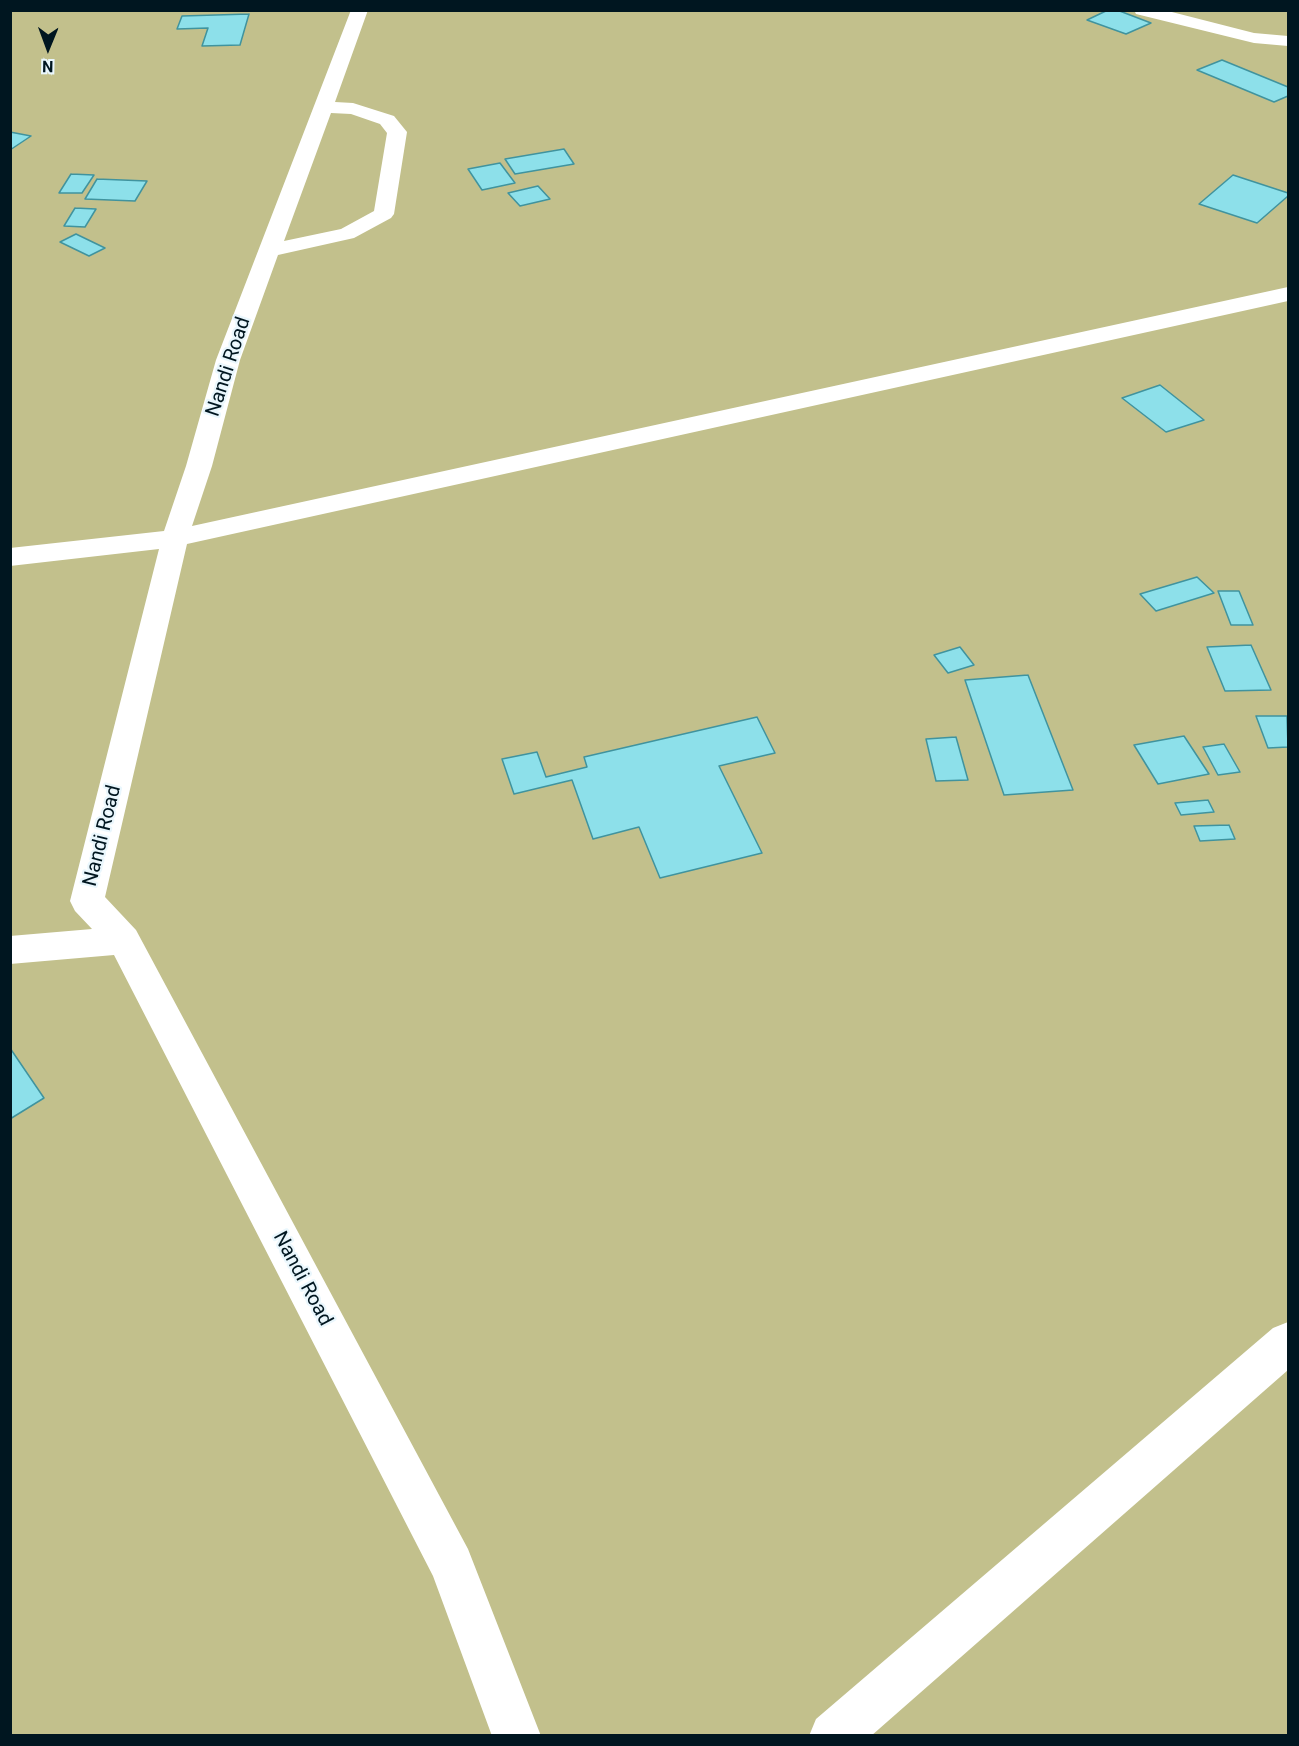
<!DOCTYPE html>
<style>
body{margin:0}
#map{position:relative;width:1299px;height:1746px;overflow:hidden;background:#d2edf8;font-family:Roboto,sans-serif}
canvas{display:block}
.frame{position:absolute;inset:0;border:12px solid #001620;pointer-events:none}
.north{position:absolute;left:18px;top:18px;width:60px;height:60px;-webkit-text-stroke:4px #eaf7fd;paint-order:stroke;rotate:181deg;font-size:16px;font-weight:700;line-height:24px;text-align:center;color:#001620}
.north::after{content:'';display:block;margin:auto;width:21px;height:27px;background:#001620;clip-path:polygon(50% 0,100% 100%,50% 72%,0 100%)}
</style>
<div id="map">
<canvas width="1299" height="1746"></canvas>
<div class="frame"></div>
<div class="north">N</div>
</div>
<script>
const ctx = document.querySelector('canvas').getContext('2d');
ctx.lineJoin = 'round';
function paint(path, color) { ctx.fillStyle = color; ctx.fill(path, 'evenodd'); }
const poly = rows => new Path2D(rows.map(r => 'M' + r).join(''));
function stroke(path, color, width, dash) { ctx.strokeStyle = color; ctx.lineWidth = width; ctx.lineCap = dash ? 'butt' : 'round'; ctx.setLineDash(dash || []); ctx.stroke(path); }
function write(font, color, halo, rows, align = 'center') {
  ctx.font = font + ' Roboto,sans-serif'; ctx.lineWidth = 4.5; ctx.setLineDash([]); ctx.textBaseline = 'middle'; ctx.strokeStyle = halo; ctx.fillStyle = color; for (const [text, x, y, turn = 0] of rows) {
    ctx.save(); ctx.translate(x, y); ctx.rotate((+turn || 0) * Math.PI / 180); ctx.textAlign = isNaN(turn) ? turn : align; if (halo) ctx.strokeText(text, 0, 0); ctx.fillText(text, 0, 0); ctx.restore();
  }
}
const green = poly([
 [11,11,1288,11,1288,1735,11,1735]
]);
const building = poly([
 [1108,10,1117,10,1151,23,1126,34,1087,20,1108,10],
 [249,14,240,45,202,46,208,28,177,29,182,16,249,14],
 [1222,60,1288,87,1288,96,1274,102,1197,70,1222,60],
 [10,132,31,136,10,150,10,132],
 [564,149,574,164,515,174,505,159,564,149],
 [500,163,515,183,482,190,468,169,500,163],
 [71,174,94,175,82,193,59,193,71,174],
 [1233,175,1288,193,1288,196,1257,223,1199,204,1233,175],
 [97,179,147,181,135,201,85,199,97,179],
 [538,186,550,199,520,206,508,193,538,186],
 [75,208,96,209,85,227,64,226,75,208],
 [76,234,105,248,89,256,60,242,76,234],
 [1160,385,1204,420,1166,432,1122,398,1160,385],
 [1197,577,1214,593,1156,611,1140,594,1197,577],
 [1218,591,1239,591,1253,625,1231,625,1218,591],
 [1251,645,1271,690,1225,691,1207,647,1251,645],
 [960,647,974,665,948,673,934,655,960,647],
 [1028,675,1073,790,1004,795,965,680,1028,675],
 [1256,716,1287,716,1288,747,1268,748,1256,716],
 [757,717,775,753,719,766,762,853,660,878,639,827,593,839,572,780,514,794,502,759,537,752,546,777,587,767,584,757,757,717],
 [1184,736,1209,774,1158,784,1134,745,1184,736],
 [956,737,968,780,936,781,926,739,956,737],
 [1224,744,1240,772,1218,775,1203,747,1224,744],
 [1208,800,1214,812,1181,815,1175,803,1208,800],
 [1229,825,1235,839,1200,841,1194,826,1229,825],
 [10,1048,44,1098,10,1119,10,1048]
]);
const minor = poly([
 [351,10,368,10,335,102,353,103,394,116,407,132,394,214,391,218,354,238,278,255,240,360,212,466,192,526,1288,287,1288,301,187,544,105,897,136,930,468,1549,541,1736,492,1736,433,1576,114,955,10,964,10,936,92,929,75,911,70,901,159,549,10,566,10,548,164,531,186,466,216,360,351,10],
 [331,113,351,114,380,124,387,133,374,211,341,229,284,241,331,113],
 [1134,10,1164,10,1254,33,1288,36,1288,46,1254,43,1136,14,1134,10],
 [1288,1322,1288,1370,871,1736,809,1736,816,1719,1273,1328,1288,1322]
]);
const streetNames = [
 ["Nandi Road",229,367,-72],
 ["Nandi Road",103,836,-76],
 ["Nandi Road",302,1279,62]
];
paint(green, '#c2c08c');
paint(building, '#8de0ea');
stroke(building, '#40939e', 1.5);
paint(minor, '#fff');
write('20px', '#001620', '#eaf7fd', streetNames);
</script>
